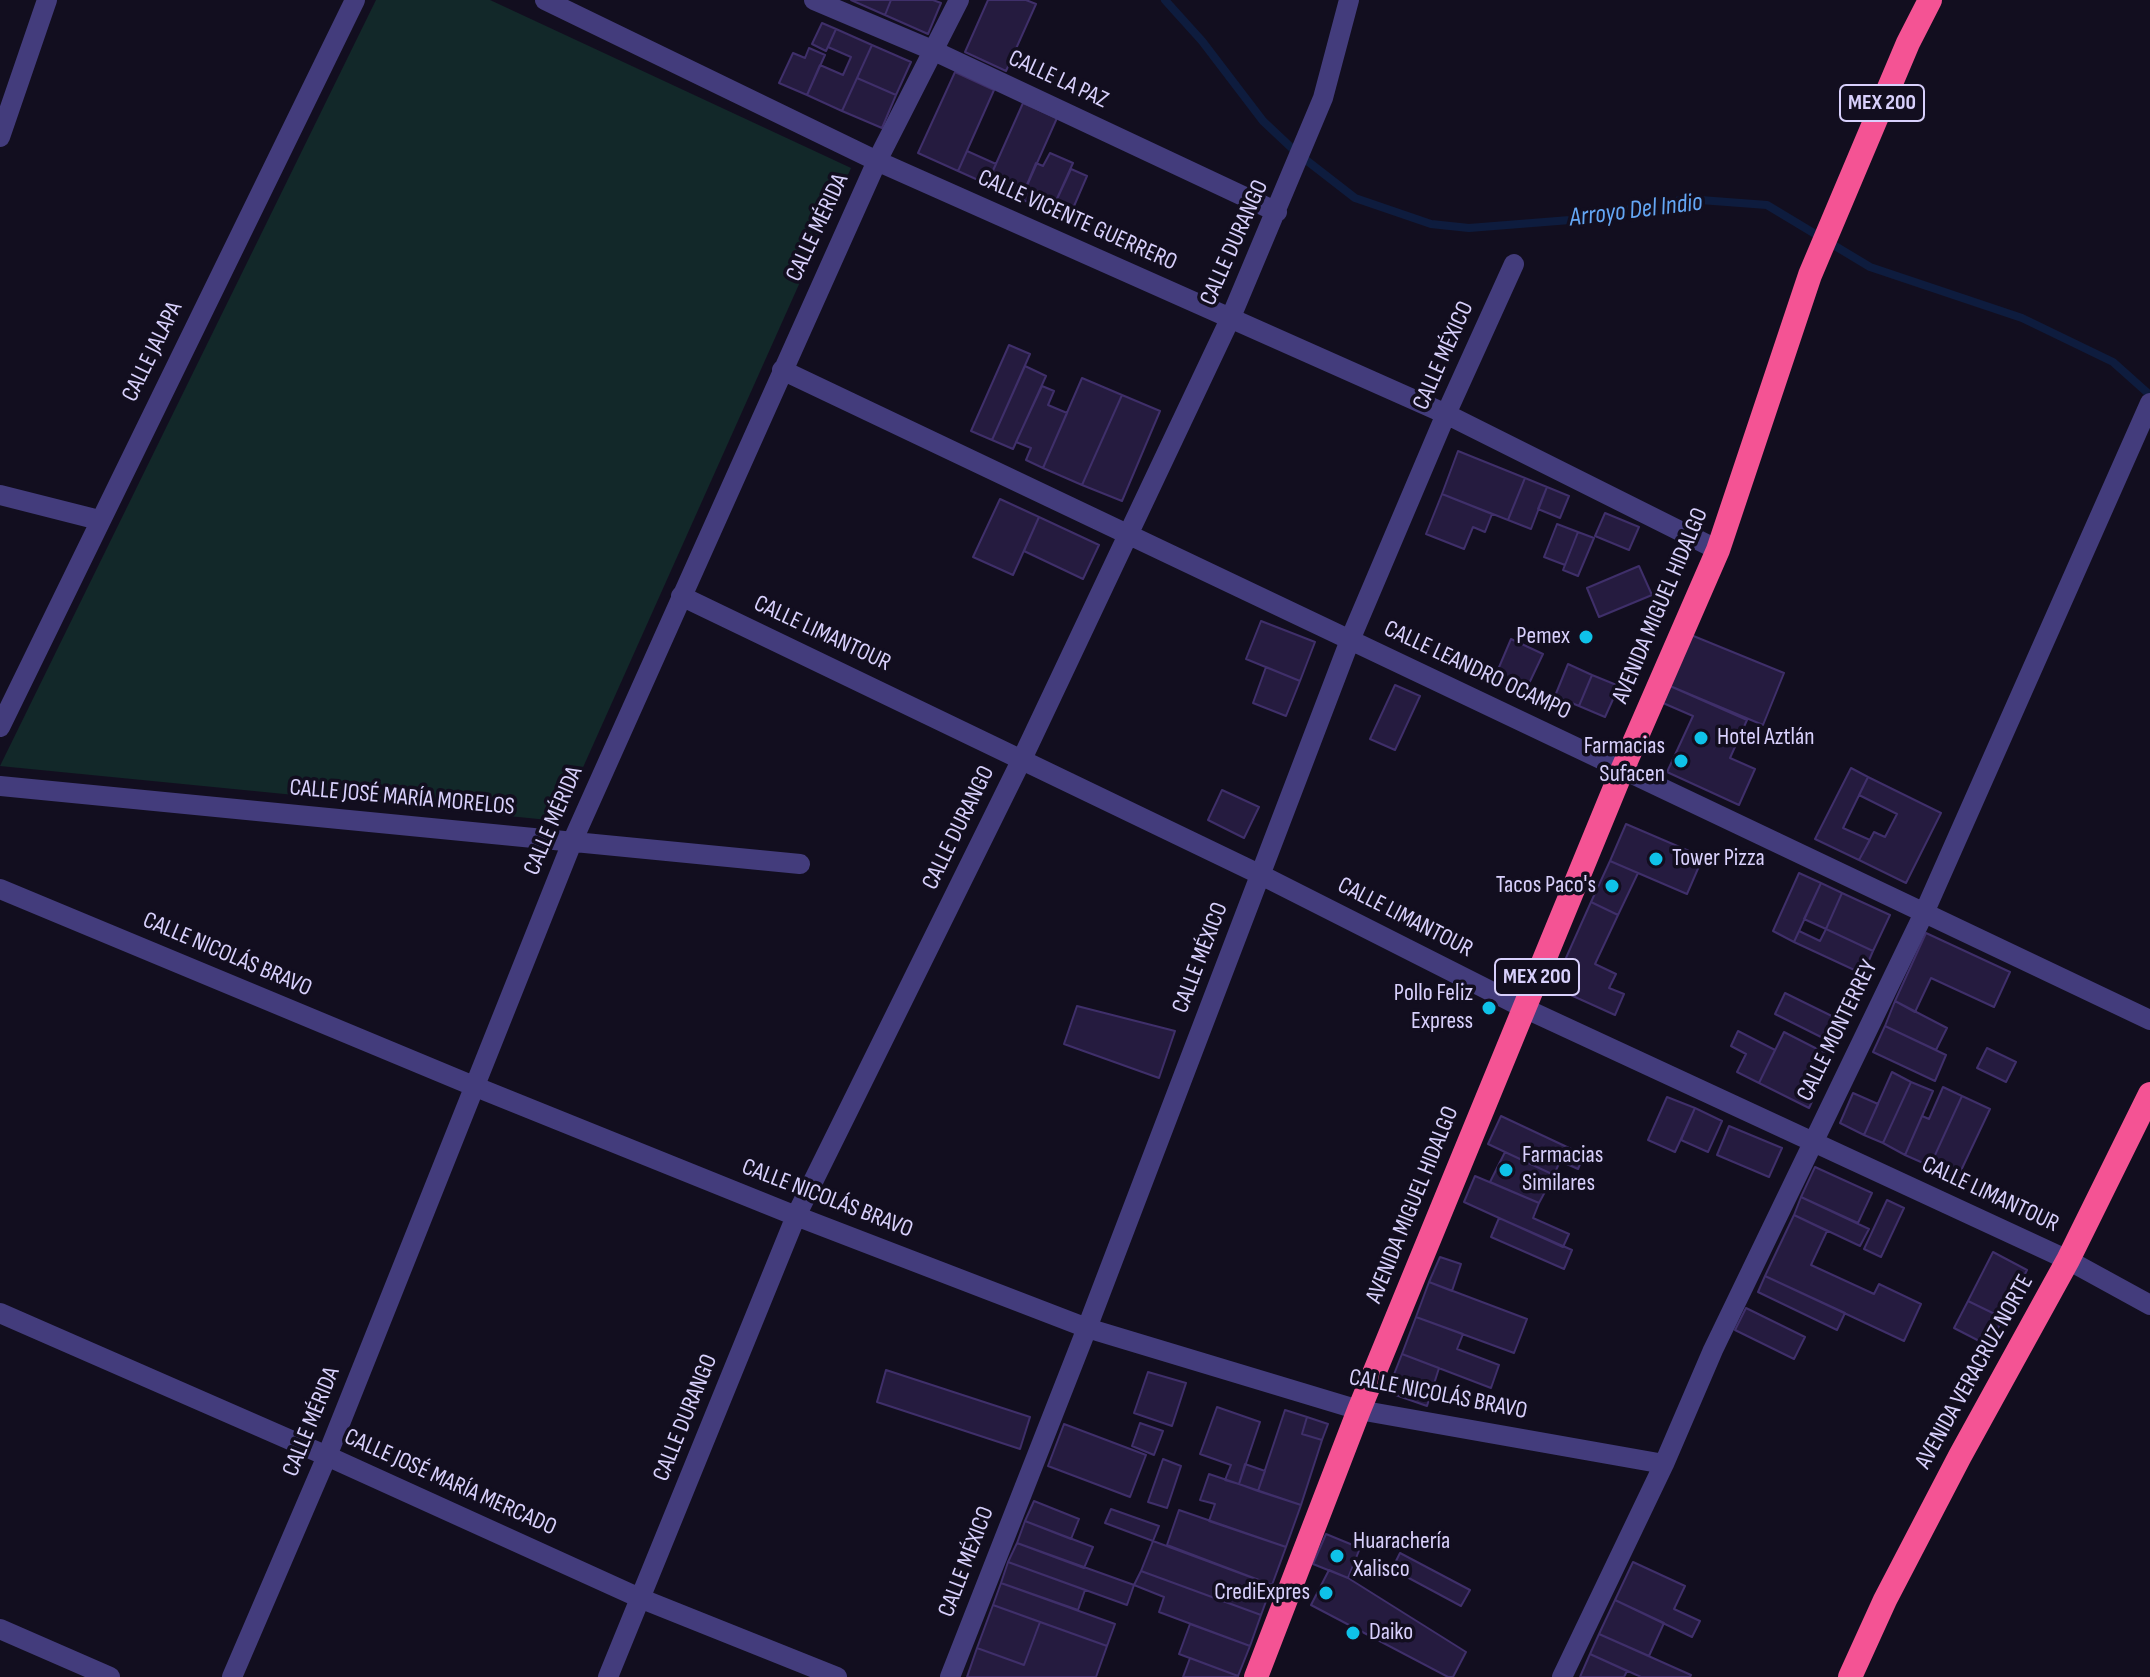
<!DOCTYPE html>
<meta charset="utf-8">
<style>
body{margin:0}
canvas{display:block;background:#120e1f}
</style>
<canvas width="2150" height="1677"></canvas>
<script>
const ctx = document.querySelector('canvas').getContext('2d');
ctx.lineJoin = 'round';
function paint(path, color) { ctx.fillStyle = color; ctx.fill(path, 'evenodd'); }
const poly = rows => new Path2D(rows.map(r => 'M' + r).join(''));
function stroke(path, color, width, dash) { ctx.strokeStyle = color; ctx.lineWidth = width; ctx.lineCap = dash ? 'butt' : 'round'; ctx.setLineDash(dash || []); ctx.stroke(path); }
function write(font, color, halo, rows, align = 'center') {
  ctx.font = font + ' "Sofia Sans Condensed",sans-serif'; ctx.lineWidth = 7; ctx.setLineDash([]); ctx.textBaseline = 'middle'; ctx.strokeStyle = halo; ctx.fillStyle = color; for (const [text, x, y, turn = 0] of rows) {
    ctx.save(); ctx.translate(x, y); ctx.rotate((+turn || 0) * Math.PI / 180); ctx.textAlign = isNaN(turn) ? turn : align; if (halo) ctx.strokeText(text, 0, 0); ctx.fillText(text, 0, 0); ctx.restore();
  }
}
const green = poly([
 [376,0,490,0,851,168,559,821,0,766]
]);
const stream = poly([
 [1165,0,1202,41,1263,121,1297,153,1355,198,1431,224,1469,228,1570,220,1687,199,1767,205,1870,267,2022,318,2113,362,2150,395]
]);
const building = poly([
 [851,0,891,0,885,15,851,0],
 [891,0,933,0,941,3,928,34,885,15,891,0],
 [988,0,1026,0,1036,4,1006,71,965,52,988,0],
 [822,23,836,29,826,51,812,44,822,23],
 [836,29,872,45,842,111,807,95,820,65,843,75,851,57,828,47,836,29],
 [872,45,911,62,896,95,857,78,872,45],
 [809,48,825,55,807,95,779,83,793,53,805,58,809,48],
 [955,72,994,90,958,171,918,153,955,72],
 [857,78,896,95,882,128,842,111,857,78],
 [1023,103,1057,118,1021,199,987,184,1023,103],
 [967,151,996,164,987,184,958,171,967,151],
 [1050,153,1073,163,1051,212,1021,199,1036,163,1043,166,1050,153],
 [1071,169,1087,176,1068,220,1051,212,1071,169],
 [1009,345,1030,354,992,440,971,431,1009,345],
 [1025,366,1046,376,1013,449,992,440,1025,366],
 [1082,378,1122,395,1082,485,1043,468,1082,378],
 [1042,386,1054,391,1048,405,1067,413,1043,468,1026,460,1031,448,1016,442,1042,386],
 [1122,395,1160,411,1122,501,1082,485,1122,395],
 [1458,451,1525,478,1508,520,1442,494,1458,451],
 [1525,478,1547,487,1531,529,1508,520,1525,478],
 [1547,487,1569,496,1560,518,1538,509,1547,487],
 [1442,494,1492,514,1485,532,1473,527,1464,549,1426,534,1442,494],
 [1000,499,1039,517,1013,575,973,557,1000,499],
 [1605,513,1639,527,1629,550,1595,536,1605,513],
 [1039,517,1099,545,1083,579,1024,551,1039,517],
 [1557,524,1578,532,1565,565,1544,557,1557,524],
 [1578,532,1594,538,1578,576,1563,570,1578,532],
 [1639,566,1652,595,1599,617,1587,588,1639,566],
 [1261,621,1315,642,1300,681,1246,659,1261,621],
 [1691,635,1784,673,1763,725,1670,686,1691,635],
 [1511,639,1543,654,1525,692,1494,679,1511,639],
 [1568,664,1592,675,1579,706,1555,696,1568,664],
 [1266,667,1300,681,1286,716,1253,703,1266,667],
 [1592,675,1619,686,1605,717,1579,706,1592,675],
 [1395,685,1420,696,1395,750,1370,739,1395,685],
 [1670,686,1747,720,1730,758,1755,769,1739,805,1667,772,1693,716,1663,703,1670,686],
 [1851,768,1868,777,1843,828,1870,840,1859,860,1815,839,1851,768],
 [1868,777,1941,813,1906,883,1859,860,1874,832,1885,837,1897,814,1859,795,1868,777],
 [1222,790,1259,807,1244,838,1208,820,1222,790],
 [1626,824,1703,857,1687,894,1610,861,1626,824],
 [1610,861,1638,873,1618,915,1591,902,1610,861],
 [1799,873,1821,883,1794,942,1773,931,1799,873],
 [1821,883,1842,893,1826,929,1804,919,1821,883],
 [1842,893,1890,915,1873,951,1826,929,1842,893],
 [1591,902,1618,915,1595,964,1616,974,1609,988,1624,994,1615,1015,1553,987,1591,902],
 [1826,929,1873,951,1863,974,1794,942,1799,931,1820,941,1826,929],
 [1926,933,2010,972,1994,1007,1931,978,1915,1012,1895,1001,1926,933],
 [1785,993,1848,1024,1837,1045,1775,1014,1785,993],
 [1895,1001,1947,1028,1936,1050,1885,1026,1895,1001],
 [1077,1006,1175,1031,1159,1078,1064,1044,1077,1006],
 [1885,1026,1946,1055,1935,1081,1873,1052,1885,1026],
 [1738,1031,1775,1050,1759,1083,1737,1072,1746,1054,1731,1046,1738,1031],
 [1784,1032,1825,1053,1806,1090,1815,1095,1809,1108,1759,1083,1784,1032],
 [1987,1048,2016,1062,2006,1082,1977,1068,1987,1048],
 [1892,1072,1911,1082,1883,1143,1864,1135,1892,1072],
 [1911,1082,1933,1091,1905,1155,1883,1143,1911,1082],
 [1943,1087,1962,1096,1930,1166,1905,1155,1922,1116,1929,1119,1943,1087],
 [1853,1093,1878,1104,1864,1135,1840,1123,1853,1093],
 [1962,1096,1990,1109,1957,1179,1930,1166,1962,1096],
 [1667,1097,1695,1108,1675,1152,1648,1140,1667,1097],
 [1695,1108,1722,1121,1708,1152,1681,1140,1695,1108],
 [1501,1116,1584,1155,1578,1169,1560,1161,1554,1175,1488,1144,1501,1116],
 [1729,1126,1782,1148,1769,1177,1717,1155,1729,1126],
 [1505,1152,1554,1175,1539,1203,1490,1182,1505,1152],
 [1815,1167,1872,1193,1858,1223,1801,1197,1815,1167],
 [1475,1176,1539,1203,1533,1218,1569,1234,1563,1247,1464,1202,1475,1176],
 [1801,1197,1869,1229,1860,1246,1794,1215,1801,1197],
 [1887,1200,1904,1208,1881,1257,1864,1249,1887,1200],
 [1794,1215,1827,1231,1811,1265,1874,1294,1879,1284,1921,1304,1904,1341,1765,1276,1794,1215],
 [1499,1218,1572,1250,1564,1269,1491,1237,1499,1218],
 [1993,1252,2027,1270,2003,1318,1968,1301,1993,1252],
 [1440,1257,1461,1264,1452,1291,1429,1282,1440,1257],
 [1765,1276,1845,1313,1837,1330,1758,1292,1765,1276],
 [1429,1282,1527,1319,1514,1353,1416,1317,1429,1282],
 [1968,1301,2003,1318,1989,1346,1954,1328,1968,1301],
 [1746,1308,1805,1337,1794,1359,1735,1330,1746,1308],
 [1416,1317,1463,1334,1457,1349,1499,1365,1491,1388,1402,1354,1416,1317],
 [1402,1354,1439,1368,1427,1406,1387,1392,1402,1354],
 [886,1370,1030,1417,1020,1449,877,1402,886,1370],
 [1148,1372,1186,1383,1172,1426,1134,1413,1148,1372],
 [1217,1407,1260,1422,1239,1484,1225,1480,1231,1465,1200,1454,1217,1407],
 [1285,1410,1307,1417,1302,1434,1322,1440,1301,1505,1258,1491,1285,1410],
 [1307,1417,1328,1424,1322,1440,1302,1434,1307,1417],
 [1140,1423,1163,1431,1154,1455,1132,1446,1140,1423],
 [1064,1424,1146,1455,1130,1497,1048,1466,1064,1424],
 [1163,1459,1181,1466,1167,1508,1148,1502,1163,1459],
 [1245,1464,1265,1471,1258,1491,1239,1484,1245,1464],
 [1209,1474,1301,1505,1286,1547,1209,1521,1215,1504,1200,1500,1209,1474],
 [1034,1501,1079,1519,1071,1539,1025,1521,1034,1501],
 [1111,1509,1159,1526,1153,1541,1105,1523,1111,1509],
 [1179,1510,1286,1547,1272,1585,1167,1545,1179,1510],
 [1025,1521,1093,1547,1084,1568,1017,1543,1025,1521],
 [1326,1534,1360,1548,1348,1578,1313,1564,1326,1534],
 [1153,1541,1272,1585,1261,1615,1141,1571,1153,1541],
 [1017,1543,1134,1585,1127,1605,1008,1562,1017,1543],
 [1400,1553,1470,1590,1461,1606,1392,1569,1400,1553],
 [1008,1562,1085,1590,1078,1610,1001,1583,1008,1562],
 [1633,1562,1685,1586,1674,1609,1700,1621,1692,1637,1615,1600,1633,1562],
 [1329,1570,1348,1578,1466,1652,1453,1677,1448,1677,1311,1605,1329,1570],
 [1141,1571,1261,1615,1250,1646,1159,1612,1164,1597,1134,1585,1141,1571],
 [1001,1583,1115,1624,1107,1646,993,1605,1001,1583],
 [1615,1600,1664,1623,1649,1656,1599,1634,1615,1600],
 [993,1605,1040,1622,1024,1665,977,1648,993,1605],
 [1040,1622,1107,1646,1096,1677,967,1677,977,1648,1024,1665,1040,1622],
 [1190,1624,1250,1646,1238,1676,1179,1654,1190,1624],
 [1599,1634,1691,1675,1690,1677,1641,1677,1590,1654,1599,1634],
 [1590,1654,1627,1671,1624,1677,1580,1677,1590,1654],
 [1190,1658,1238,1676,1238,1677,1183,1677,1190,1658]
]);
const street = poly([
 [545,0,877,161,1446,414,1718,550],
 [814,0,932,50,1277,212],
 [0,137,47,0],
 [782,370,2150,1020],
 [0,495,99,520],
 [681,596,1261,875,1524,1008,2068,1260,2150,1305],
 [0,727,355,0],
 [0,786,800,864],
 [0,889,476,1087,796,1216,1087,1328,1359,1410,1664,1464],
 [0,1313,327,1456,642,1599,837,1677],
 [0,1629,110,1677],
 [232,1677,327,1456,573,840,877,161,959,0],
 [608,1677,796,1216,1022,759,1231,317,1323,98,1349,0],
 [950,1677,1087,1328,1350,640,1446,414,1514,264],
 [1562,1677,1664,1464,1713,1350,1924,913,2150,403]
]);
const highway = poly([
 [1256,1677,1359,1410,1623,768,1718,550,1810,275,1908,43,1930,0],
 [1850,1677,1885,1600,1960,1456,2068,1260,2150,1094]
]);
const markers = [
 [1586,637,8,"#0fc2e9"],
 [1701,738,8,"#0fc2e9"],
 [1681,761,8,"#0fc2e9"],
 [1656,859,8,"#0fc2e9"],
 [1612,886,8,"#0fc2e9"],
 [1489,1008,8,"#0fc2e9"],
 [1506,1170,8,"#0fc2e9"],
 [1337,1556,8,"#0fc2e9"],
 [1326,1593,8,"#0fc2e9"],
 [1353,1633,8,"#0fc2e9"]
];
const shields = [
 [1882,103,84],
 [1537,977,84]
];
const shieldNames = [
 ["MEX 200",1882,103],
 ["MEX 200",1537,977]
];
const streetNames = [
 ["CALLE LA PAZ",1058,80,25],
 ["CALLE VICENTE GUERRERO",1077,221,24],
 ["CALLE MÉRIDA",818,228,-65],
 ["CALLE DURANGO",1235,243,-66],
 ["CALLE JALAPA",153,352,-64],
 ["CALLE MÉXICO",1444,356,-66],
 ["AVENIDA MIGUEL HIDALGO",1661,606,-67],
 ["CALLE LIMANTOUR",822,634,25],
 ["CALLE LEANDRO OCAMPO",1477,671,25],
 ["CALLE JOSÉ MARÍA MORELOS",402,798,5],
 ["CALLE MÉRIDA",554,821,-67],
 ["CALLE DURANGO",959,828,-64],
 ["CALLE LIMANTOUR",1405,918,27],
 ["CALLE NICOLÁS BRAVO",227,955,23],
 ["CALLE MÉXICO",1201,958,-69],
 ["CALLE MONTERREY",1838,1031,-64],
 ["CALLE LIMANTOUR",1990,1195,25],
 ["CALLE NICOLÁS BRAVO",827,1199,21],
 ["AVENIDA MIGUEL HIDALGO",1413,1205,-68],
 ["AVENIDA VERACRUZ NORTE",1975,1372,-61],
 ["CALLE NICOLÁS BRAVO",1438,1395,11],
 ["CALLE DURANGO",686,1418,-68],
 ["CALLE MÉRIDA",312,1422,-68],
 ["CALLE JOSÉ MARÍA MERCADO",450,1483,24],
 ["CALLE MÉXICO",967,1562,-69]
];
const poiNames = [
 ["Pemex",1570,637],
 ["Hotel Aztlán",1717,738,"left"],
 ["Farmacias",1665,747],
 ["Sufacen",1665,775],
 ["Tower Pizza",1672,859,"left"],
 ["Tacos Paco's",1596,886],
 ["Pollo Feliz",1473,994],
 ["Express",1473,1022],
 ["Farmacias",1522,1156,"left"],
 ["Similares",1522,1184,"left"],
 ["Huarachería",1353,1542,"left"],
 ["Xalisco",1353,1570,"left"],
 ["CrediExpres",1310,1593],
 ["Daiko",1369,1633,"left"]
];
const waterNames = [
 ["Arroyo Del Indio",1636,211,-7]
];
paint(green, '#122829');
stroke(stream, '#0e1c3e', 8);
paint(building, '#251b3f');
stroke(building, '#3f2f6a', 2);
stroke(street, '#433c7c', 20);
stroke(highway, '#f45394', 24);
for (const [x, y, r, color] of markers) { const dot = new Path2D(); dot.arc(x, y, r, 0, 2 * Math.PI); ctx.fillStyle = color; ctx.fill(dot); stroke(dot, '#120e1f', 3); }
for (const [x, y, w] of shields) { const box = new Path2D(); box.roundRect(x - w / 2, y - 18, w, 36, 6); ctx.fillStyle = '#120e1f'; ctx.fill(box); stroke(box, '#d8d0fc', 2); }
write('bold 22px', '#d8d0fc', null, shieldNames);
write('24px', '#d8d0fc', '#120e1f', streetNames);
write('24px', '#d8d0fc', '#120e1f', poiNames, 'right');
write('italic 26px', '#64a7f5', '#120e1f', waterNames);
</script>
